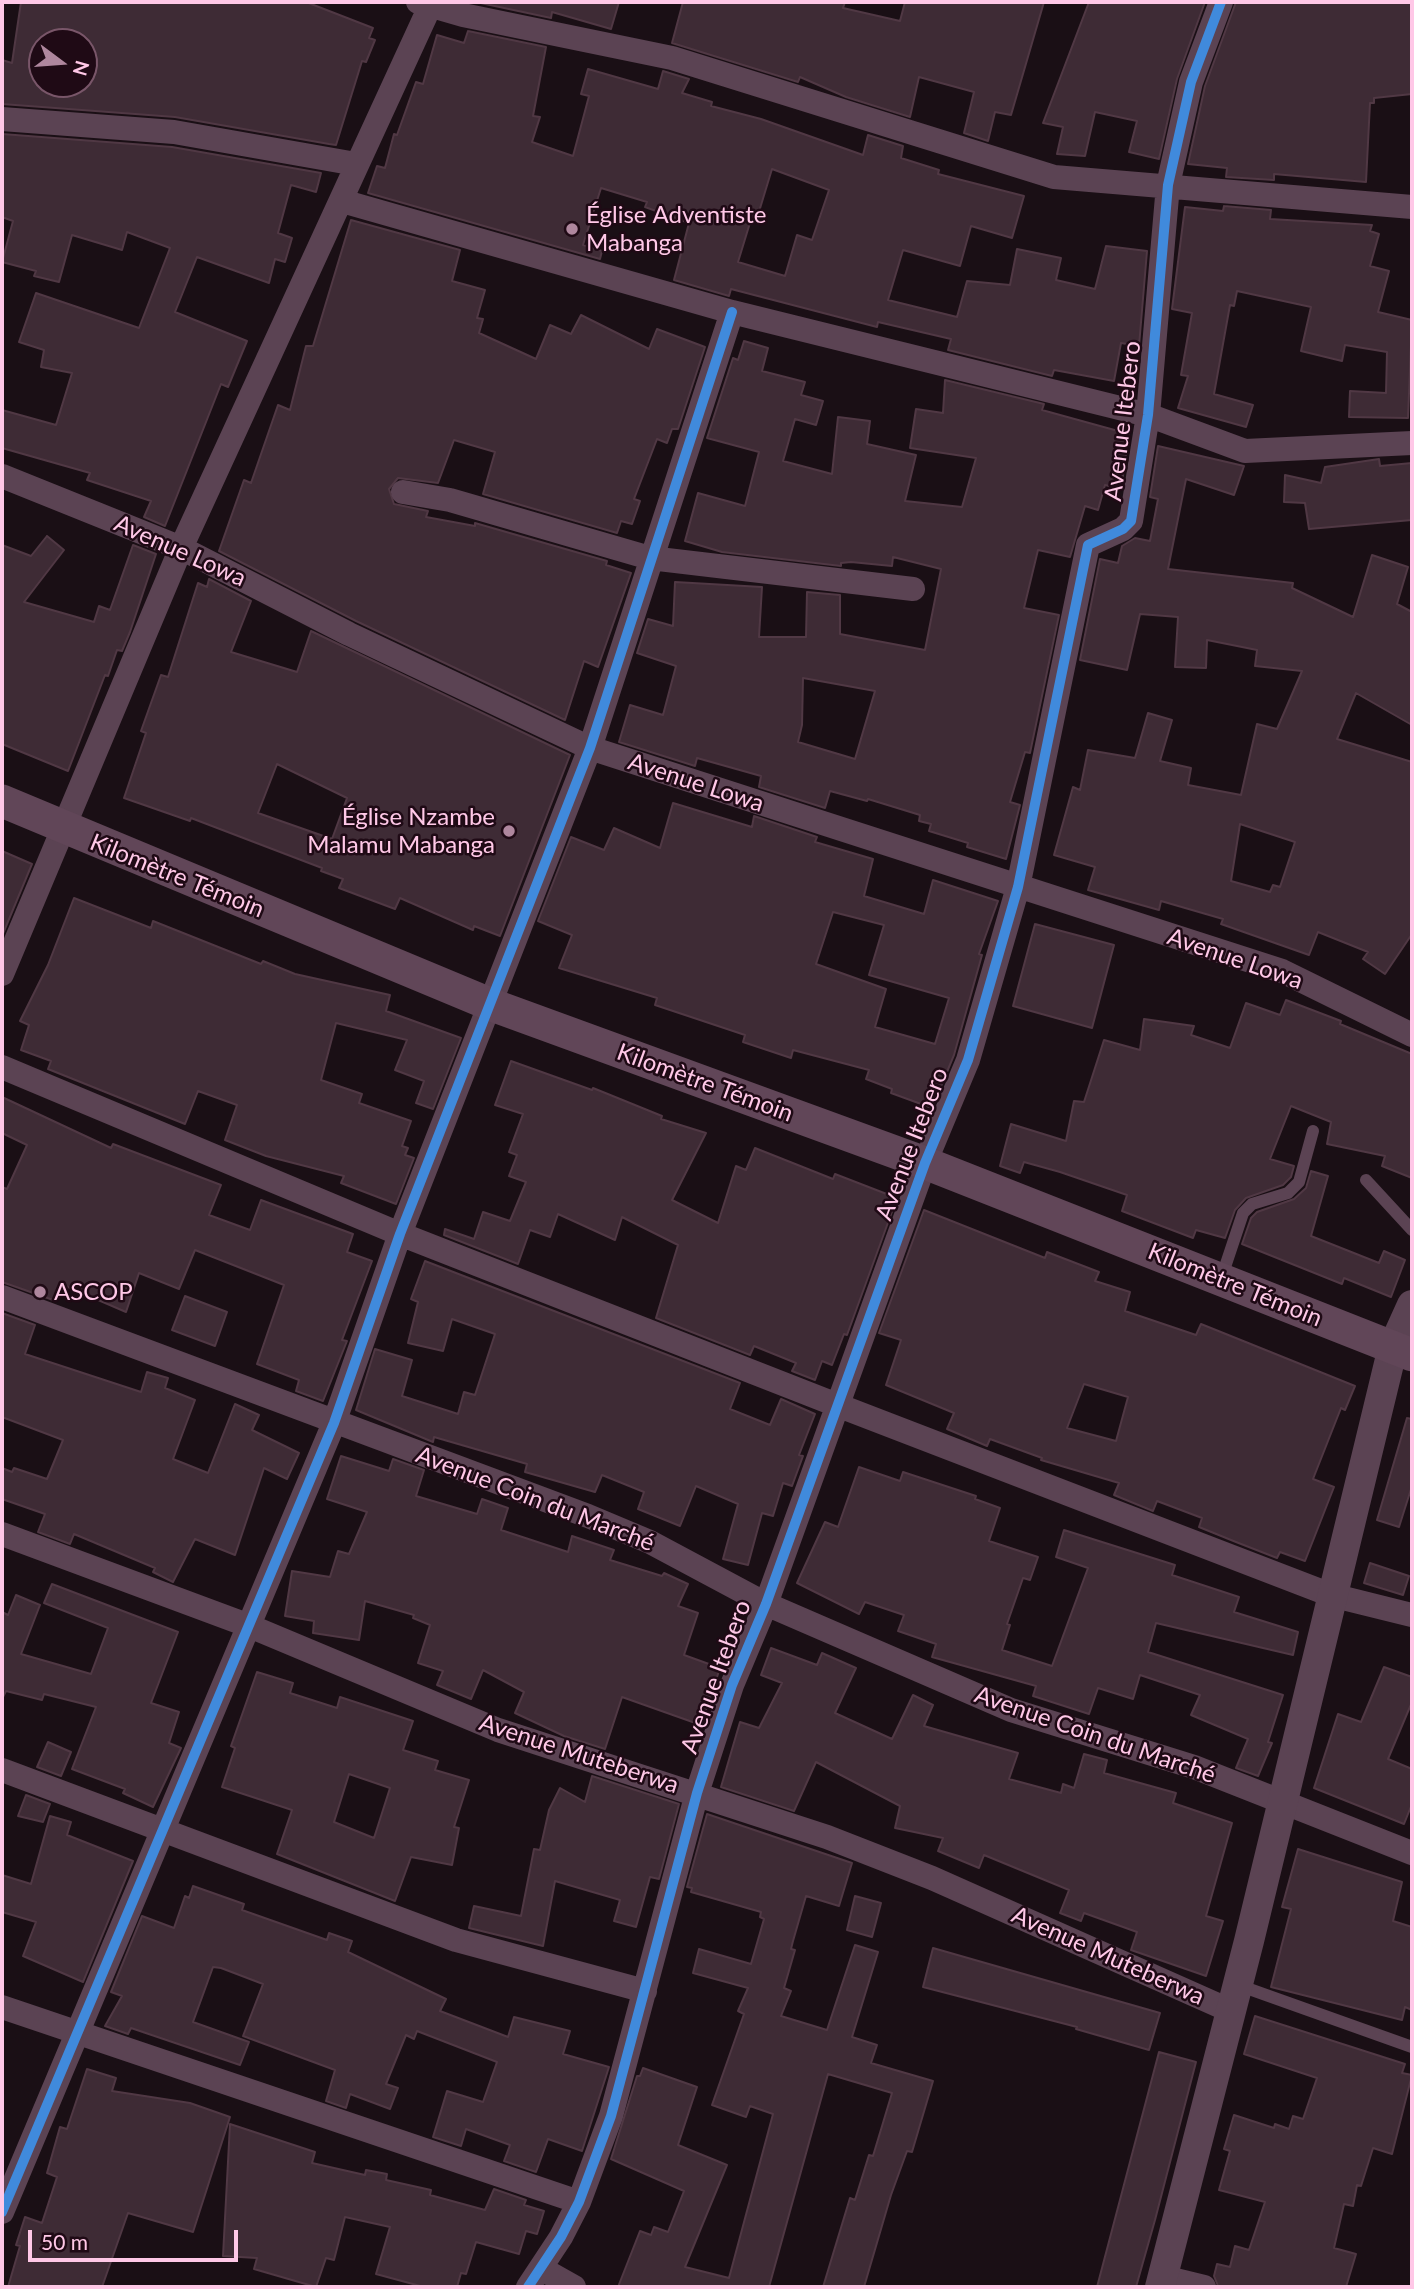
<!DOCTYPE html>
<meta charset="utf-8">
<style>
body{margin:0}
#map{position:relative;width:1414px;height:2289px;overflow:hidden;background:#1a0f15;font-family:Lato,sans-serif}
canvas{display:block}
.frame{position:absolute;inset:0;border:4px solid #ffc8e7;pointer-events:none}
.north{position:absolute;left:28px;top:28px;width:70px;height:70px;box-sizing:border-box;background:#1f0a15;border:2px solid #795669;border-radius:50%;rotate:106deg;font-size:19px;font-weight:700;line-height:28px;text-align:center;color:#ffc8e7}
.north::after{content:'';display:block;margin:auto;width:24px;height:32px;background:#af879e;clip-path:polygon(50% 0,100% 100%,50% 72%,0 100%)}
.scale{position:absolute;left:28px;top:2230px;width:210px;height:32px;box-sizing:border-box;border:4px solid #ffc8e7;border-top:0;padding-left:9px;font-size:21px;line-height:24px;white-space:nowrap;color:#ffc8e7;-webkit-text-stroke:5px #1f0a15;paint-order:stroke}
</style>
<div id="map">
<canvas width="1414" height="2289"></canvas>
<div class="frame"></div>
<div class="north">N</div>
<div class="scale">50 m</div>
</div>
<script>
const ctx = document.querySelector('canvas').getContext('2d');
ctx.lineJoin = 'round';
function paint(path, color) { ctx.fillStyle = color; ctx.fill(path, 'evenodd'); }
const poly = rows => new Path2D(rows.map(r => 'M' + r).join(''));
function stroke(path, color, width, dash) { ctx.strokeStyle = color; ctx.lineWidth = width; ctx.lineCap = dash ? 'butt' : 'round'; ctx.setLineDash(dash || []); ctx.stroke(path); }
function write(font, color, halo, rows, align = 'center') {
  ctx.font = font + ' Lato,sans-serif'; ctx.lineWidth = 5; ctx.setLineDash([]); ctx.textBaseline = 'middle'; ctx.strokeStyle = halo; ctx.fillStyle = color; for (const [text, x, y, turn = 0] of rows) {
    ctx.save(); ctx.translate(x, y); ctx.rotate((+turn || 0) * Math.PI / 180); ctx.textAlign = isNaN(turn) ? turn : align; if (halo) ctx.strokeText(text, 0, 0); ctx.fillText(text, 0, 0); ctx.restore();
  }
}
const building = poly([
 [21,2,306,2,373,28,369,38,375,40,366,62,362,61,336,145,329,144,175,117,2,104,2,60,12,63,21,2],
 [42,42,84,42,84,84,42,84,42,42],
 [476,2,619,2,611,29,552,12,551,18,476,2],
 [683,2,845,2,843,8,900,21,905,2,1044,2,1011,115,995,112,988,141,964,133,974,92,919,77,910,117,846,97,800,77,798,82,672,43,683,2],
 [1089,2,1205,2,1177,79,1159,159,1129,152,1137,121,1095,112,1085,156,1057,154,1063,127,1043,123,1089,2],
 [1236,2,1412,2,1412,94,1374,98,1374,103,1370,103,1366,182,1274,174,1274,180,1226,177,1227,168,1188,164,1205,86,1236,2],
 [468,31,546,47,533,116,540,117,532,142,573,156,589,96,581,94,588,69,658,89,663,71,689,79,682,93,712,102,711,106,761,119,863,155,868,135,903,146,901,158,939,170,938,174,1024,196,1012,238,971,226,960,266,903,250,888,300,957,317,967,281,1010,285,1017,249,1061,258,1056,280,1095,289,1106,246,1147,251,1139,346,1121,343,1114,381,1054,370,1052,376,948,350,951,339,878,322,877,327,731,289,729,296,674,280,689,223,645,207,647,202,601,188,583,245,602,251,600,259,368,193,377,166,385,168,394,134,397,135,416,82,423,84,437,35,464,43,468,31],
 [772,169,829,190,812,240,797,235,785,276,738,262,753,213,758,215,772,169],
 [2,134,172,147,321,173,316,192,291,185,278,233,292,238,285,262,275,259,269,283,197,257,175,312,247,341,228,387,221,384,165,526,144,517,151,501,87,480,90,473,2,448,2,410,56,425,72,373,41,367,44,350,19,342,36,293,139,328,170,248,127,232,122,250,72,235,59,282,34,276,36,271,2,262,13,221,2,217,2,134],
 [1224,206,1271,210,1270,219,1372,225,1370,231,1379,234,1370,266,1389,271,1378,312,1412,320,1408,418,1349,417,1350,391,1386,393,1387,352,1345,345,1342,361,1301,351,1311,307,1237,291,1234,306,1230,305,1214,394,1253,405,1246,427,1178,408,1188,376,1181,375,1192,313,1172,309,1185,207,1223,211,1224,206],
 [351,220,460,250,452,281,485,290,477,318,483,319,479,333,536,359,550,325,571,334,581,315,649,349,657,329,705,347,678,429,672,429,667,443,657,439,634,499,640,501,632,524,621,521,617,533,483,494,495,452,454,440,438,483,398,478,389,489,394,504,428,511,426,517,475,526,475,523,607,561,606,565,631,573,598,667,584,661,565,720,356,621,219,551,244,480,251,483,278,405,290,410,306,346,313,346,351,220],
 [744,341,768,348,762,371,805,382,801,395,823,401,816,425,795,419,783,461,832,474,838,417,870,421,867,444,916,455,905,501,962,507,976,458,910,448,916,409,943,413,945,380,1044,404,1042,410,1129,434,1121,489,1105,485,1098,510,1085,506,1070,557,1038,550,1024,608,1059,615,1030,753,1025,752,1010,802,1020,805,1006,859,967,847,968,843,929,831,931,824,919,821,920,815,868,799,867,801,830,791,825,808,759,787,761,776,697,758,695,766,619,742,630,705,663,715,676,666,637,653,648,619,673,626,675,582,762,587,759,637,806,637,807,592,840,595,840,634,925,650,941,569,893,557,892,566,851,562,841,563,841,566,722,552,685,541,698,493,745,506,759,452,707,438,733,358,738,360,744,341],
 [803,678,875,691,855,759,798,742,802,725,803,678],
 [1158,446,1244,466,1234,495,1186,479,1168,569,1293,583,1292,588,1353,617,1372,555,1408,567,1397,604,1412,612,1412,725,1356,693,1337,739,1412,762,1412,934,1385,974,1363,959,1368,952,1318,932,1309,955,1221,924,1223,919,1161,901,1159,910,1088,890,1095,867,1054,855,1073,787,1080,790,1088,750,1135,758,1148,713,1172,720,1160,761,1191,768,1188,785,1241,795,1257,724,1277,729,1302,671,1255,666,1257,650,1207,640,1206,668,1175,667,1178,617,1140,614,1127,670,1080,660,1100,559,1118,563,1122,546,1135,538,1150,541,1158,499,1150,497,1158,446],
 [1240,824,1295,842,1280,887,1273,885,1270,892,1231,881,1240,824],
 [1379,459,1380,466,1412,463,1412,520,1309,529,1305,503,1284,502,1285,475,1321,483,1325,467,1379,459],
 [47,536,64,550,24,602,94,622,99,606,110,610,133,545,156,554,130,632,122,651,117,650,108,676,105,675,68,771,2,744,2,545,31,556,47,536],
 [209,579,251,601,231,652,297,672,311,631,570,755,500,936,474,926,473,930,400,898,395,909,339,888,343,879,321,871,322,868,191,818,190,821,124,798,146,733,141,731,161,675,168,677,198,583,207,587,209,579],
 [277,764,347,798,332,839,258,813,277,764],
 [673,803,752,827,754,816,817,837,815,842,873,859,864,896,924,914,933,880,998,901,979,954,982,955,954,1055,932,1108,891,1093,892,1089,866,1079,869,1070,793,1050,791,1058,743,1042,745,1035,655,1005,657,998,559,968,572,935,538,921,571,837,604,850,614,828,660,848,673,803],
 [833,912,884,925,869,975,949,998,935,1044,875,1027,886,989,816,964,833,912],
 [2,851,32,864,2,936,2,851],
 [74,898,151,928,153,921,261,964,263,961,295,974,390,995,386,1011,461,1038,433,1109,416,1103,424,1081,395,1070,407,1040,336,1023,321,1080,362,1094,359,1103,411,1121,402,1146,408,1148,405,1155,414,1158,396,1204,341,1183,344,1176,266,1156,225,1140,237,1105,198,1091,185,1124,48,1069,51,1061,21,1050,29,1025,20,1021,48,965,74,898],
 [1035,924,1114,945,1092,1028,1013,1006,1035,924],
 [1286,1000,1341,1021,1340,1024,1412,1054,1412,1178,1382,1166,1385,1156,1327,1144,1331,1122,1291,1106,1270,1159,1294,1166,1291,1177,1283,1185,1246,1198,1235,1210,1225,1238,1196,1230,1193,1238,1122,1211,1127,1195,1060,1172,1024,1162,1020,1173,1000,1166,1011,1124,1066,1141,1074,1101,1084,1102,1104,1040,1140,1050,1144,1019,1194,1026,1191,1035,1230,1048,1246,1003,1280,1015,1286,1000],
 [511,1061,592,1090,593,1088,662,1116,661,1119,706,1133,672,1200,718,1223,736,1166,746,1170,755,1148,833,1179,835,1174,897,1198,847,1335,844,1334,832,1365,822,1361,815,1380,792,1371,796,1363,754,1346,750,1355,656,1318,678,1245,622,1217,615,1240,558,1214,550,1237,530,1230,518,1264,444,1235,445,1229,474,1239,483,1212,510,1221,526,1182,509,1176,517,1155,509,1152,523,1114,495,1105,511,1061],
 [2,1097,111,1148,113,1144,221,1185,209,1215,250,1230,261,1200,353,1234,347,1252,372,1261,342,1340,347,1341,323,1401,296,1391,299,1380,257,1364,284,1285,195,1250,179,1289,139,1273,126,1312,61,1284,56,1301,2,1282,2,1187,7,1189,27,1145,2,1133,2,1097],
 [1311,1171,1328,1176,1311,1236,1379,1263,1384,1251,1405,1260,1391,1297,1344,1278,1342,1284,1242,1244,1251,1218,1257,1212,1294,1199,1306,1188,1311,1171],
 [924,1210,1045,1258,1047,1252,1099,1272,1095,1281,1130,1292,1125,1311,1196,1335,1201,1324,1355,1386,1345,1410,1341,1408,1313,1479,1334,1487,1305,1561,1280,1552,1277,1558,1236,1542,1199,1527,1202,1518,1157,1501,1153,1511,1114,1495,1119,1483,1041,1460,1042,1458,990,1439,987,1446,947,1429,954,1413,886,1385,901,1340,879,1333,924,1210],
 [1084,1384,1128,1397,1116,1441,1067,1428,1084,1384],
 [425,1261,740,1383,730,1409,770,1425,781,1399,815,1414,799,1455,803,1456,792,1486,783,1483,773,1516,762,1513,748,1565,723,1559,738,1504,696,1486,680,1526,638,1509,644,1492,602,1475,595,1492,525,1472,527,1464,434,1437,433,1442,356,1410,375,1349,412,1360,402,1396,458,1414,464,1392,475,1395,495,1334,452,1319,443,1351,408,1343,418,1302,411,1299,425,1261],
 [185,1296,227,1312,215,1346,172,1330,185,1296],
 [2,1313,35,1325,25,1354,141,1392,147,1372,168,1378,165,1388,195,1400,173,1459,208,1473,235,1404,259,1415,252,1430,299,1453,287,1479,264,1468,235,1555,195,1539,173,1582,153,1572,155,1568,74,1534,70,1544,38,1532,45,1514,2,1499,2,1468,12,1472,14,1468,47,1479,63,1440,2,1417,2,1313],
 [1407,1418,1412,1419,1412,1486,1399,1527,1377,1520,1407,1418],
 [341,1456,389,1471,393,1459,424,1470,416,1496,477,1514,482,1499,508,1508,501,1530,568,1552,572,1536,614,1550,610,1560,662,1576,664,1573,688,1584,678,1606,698,1613,684,1655,720,1668,701,1725,622,1697,605,1749,564,1736,515,1713,524,1692,483,1670,471,1699,437,1685,443,1671,418,1663,430,1625,413,1618,414,1615,365,1601,359,1640,313,1633,314,1621,285,1616,292,1571,330,1577,338,1551,349,1554,367,1512,327,1499,341,1456],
 [859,1467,900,1481,903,1472,976,1496,975,1499,1000,1508,989,1541,1038,1557,1030,1580,1023,1578,1007,1624,1010,1625,1002,1650,1052,1666,1088,1568,1056,1557,1064,1530,1175,1565,1172,1575,1239,1597,1234,1612,1298,1632,1293,1655,1156,1623,1148,1652,1283,1695,1268,1742,1272,1743,1258,1776,1236,1768,1248,1739,1191,1715,1200,1695,1140,1675,1133,1699,1098,1688,1089,1714,1033,1696,1036,1686,932,1657,936,1644,898,1631,904,1615,865,1602,859,1614,797,1583,825,1522,838,1527,859,1467],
 [1370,1563,1409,1576,1403,1595,1364,1583,1370,1563],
 [52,1584,178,1632,151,1703,179,1712,169,1743,181,1748,153,1807,123,1793,125,1789,72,1769,96,1707,44,1694,42,1700,6,1691,2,1699,2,1612,8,1615,16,1595,40,1605,21,1654,91,1674,108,1628,44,1603,52,1584],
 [771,1648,817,1665,822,1653,856,1668,835,1713,892,1739,913,1695,933,1705,924,1726,1018,1753,1009,1779,1061,1793,1063,1784,1074,1788,1084,1754,1107,1760,1104,1773,1176,1793,1173,1803,1232,1823,1206,1916,1223,1921,1206,1976,1131,1950,1137,1932,1084,1913,1081,1921,1060,1913,1069,1890,984,1855,979,1868,938,1851,943,1838,895,1828,900,1806,816,1762,794,1811,721,1787,740,1722,759,1728,782,1683,761,1675,771,1648],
 [1384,1667,1412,1677,1412,1702,1388,1759,1412,1769,1412,1804,1404,1824,1314,1788,1338,1714,1361,1722,1384,1667],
 [257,1672,293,1683,290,1693,337,1708,340,1697,413,1721,403,1750,438,1761,435,1770,469,1780,454,1827,459,1828,452,1865,411,1857,395,1901,277,1854,292,1810,222,1787,235,1748,231,1746,257,1672],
 [349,1774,390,1788,374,1838,334,1822,349,1774],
 [48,1742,71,1752,61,1776,37,1767,48,1742],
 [592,1776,679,1804,659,1879,650,1877,636,1927,614,1921,620,1900,555,1881,543,1946,469,1928,474,1906,521,1916,534,1849,540,1850,549,1810,560,1788,585,1802,592,1776],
 [26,1795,50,1804,43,1822,18,1816,26,1795],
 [707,1814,852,1863,839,1906,806,1896,793,1941,791,1949,795,1950,784,1988,791,1991,781,2016,827,2030,855,1945,878,1952,852,2037,877,2045,871,2063,933,2081,912,2152,907,2151,891,2195,864,2287,823,2287,850,2198,855,2200,869,2155,873,2156,892,2093,828,2074,769,2287,618,2287,640,2231,651,2235,654,2227,668,2232,684,2191,611,2159,637,2076,640,2076,643,2068,697,2087,678,2145,727,2165,685,2267,729,2278,773,2114,750,2106,746,2117,712,2105,744,2014,738,2011,748,1988,693,1973,699,1949,751,1964,764,1919,760,1917,761,1912,691,1892,692,1888,687,1887,707,1814],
 [50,1816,71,1822,67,1835,133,1861,83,1982,23,1956,36,1922,2,1912,2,1875,31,1884,50,1816],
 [1298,1849,1402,1882,1393,1921,1412,1927,1412,2010,1405,2007,1402,2020,1271,1987,1291,1909,1282,1907,1298,1849],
 [193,1886,244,1904,242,1910,327,1940,329,1933,352,1941,348,1952,446,1999,440,2011,508,2037,514,2017,570,2031,563,2054,609,2067,582,2151,548,2139,536,2172,504,2161,510,2145,466,2129,461,2146,433,2137,447,2091,483,2102,497,2062,417,2031,414,2039,406,2035,386,2084,398,2088,390,2109,350,2094,346,2108,326,2101,335,2070,243,2036,263,1984,221,1968,213,1967,193,2022,249,2042,240,2065,131,2028,128,2034,105,2026,122,1996,111,1992,142,1916,174,1928,185,1896,189,1898,193,1886],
 [855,1896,881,1903,872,1937,847,1930,855,1896],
 [933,1948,1160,2013,1149,2050,1076,2029,1077,2027,923,1987,933,1948],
 [1255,2016,1405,2064,1402,2073,1412,2075,1392,2154,1373,2148,1361,2186,1357,2185,1353,2206,1344,2204,1334,2248,1356,2254,1346,2287,1224,2287,1218,2286,1214,2276,1217,2264,1230,2267,1235,2246,1249,2250,1265,2202,1219,2190,1230,2151,1224,2149,1234,2115,1274,2128,1275,2124,1289,2129,1293,2116,1303,2119,1317,2078,1244,2054,1255,2016],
 [1159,2052,1196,2062,1155,2220,1136,2287,1097,2287,1159,2052],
 [87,2069,116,2078,112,2091,190,2103,230,2117,193,2232,128,2213,102,2287,8,2287,20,2246,16,2245,25,2217,42,2223,57,2177,47,2173,60,2127,67,2129,87,2069],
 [230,2124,315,2152,312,2163,365,2175,366,2170,387,2174,386,2180,431,2190,430,2195,485,2210,494,2189,526,2200,524,2205,544,2211,537,2234,526,2231,519,2254,476,2242,466,2274,461,2273,457,2287,424,2287,376,2274,390,2227,345,2217,334,2260,326,2258,316,2287,254,2269,257,2258,223,2256,230,2124]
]);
const service = poly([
 [1366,1180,1412,1230],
 [1221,1279,1243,1213,1252,1204,1288,1193,1299,1182,1313,1131],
 [1238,1985,1412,2047]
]);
const minor = poly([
 [418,2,463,15,672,58,1054,177,1412,207],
 [2,119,174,132,356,164],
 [342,201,732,312,1148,415,1245,451,1412,443],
 [2,476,181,548,349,634,590,748,1282,971,1412,1035],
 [403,492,450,500,650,558,913,589],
 [2,974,181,548,432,2],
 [2,1067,400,1234,837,1405,1331,1595,1412,1615],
 [2,1297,588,1516,650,1542,766,1604,1011,1710,1194,1767,1412,1853],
 [2,1534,247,1625,498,1730,827,1837,932,1878,1231,2011],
 [2,1770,456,1940,645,1991],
 [2,2007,579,2202],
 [2,2212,334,1423,400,1234,590,748,732,312],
 [542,2269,574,2287],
 [1163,2277,1204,2287],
 [528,2287,561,2237,579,2202,611,2116,697,1793,732,1685,766,1604,925,1163,968,1060,1018,887,1088,545,1123,529,1131,521,1148,415,1168,185,1191,82,1221,2]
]);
const tertiary = poly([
 [1160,2287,1249,1941,1393,1347,1412,1305]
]);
const secondary = poly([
 [2,801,492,1005,925,1163,1412,1355]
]);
const cycleway = poly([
 [2,2212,334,1423,400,1234,590,748,732,312],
 [528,2287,561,2237,579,2202,611,2116,697,1793,732,1685,766,1604,925,1163,968,1060,1018,887,1088,545,1123,529,1131,521,1148,415,1168,185,1191,82,1221,2]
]);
const markers = [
 [572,229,7,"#af879e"],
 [509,831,7,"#af879e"],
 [40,1292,7,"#af879e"]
];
const poiNames = [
 ["Église Adventiste",586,215],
 ["Mabanga",586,243],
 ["Église Nzambe",495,817,"right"],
 ["Malamu Mabanga",495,845,"right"],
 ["ASCOP",54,1292]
];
const streetNames = [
 ["Avenue Itebero",1123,421,-83],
 ["Avenue Lowa",180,551,24],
 ["Avenue Lowa",696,783,18],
 ["Kilomètre Témoin",177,876,22],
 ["Avenue Lowa",1235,959,19],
 ["Kilomètre Témoin",705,1083,20],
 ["Avenue Itebero",912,1144,-69],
 ["Kilomètre Témoin",1235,1285,22],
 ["Avenue Coin du Marché",535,1499,21],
 ["Avenue Itebero",716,1677,-70],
 ["Avenue Coin du Marché",1095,1735,19],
 ["Avenue Muteberwa",579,1754,18],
 ["Avenue Muteberwa",1108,1956,24]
];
paint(building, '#3e2b35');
stroke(building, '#503844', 2);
stroke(service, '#5b4353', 12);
stroke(minor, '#5b4353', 24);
stroke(tertiary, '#5b4353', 30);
stroke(secondary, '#614658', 33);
stroke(cycleway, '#408adc', 10);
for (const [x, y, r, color] of markers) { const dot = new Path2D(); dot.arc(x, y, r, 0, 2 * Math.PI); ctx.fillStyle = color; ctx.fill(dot); stroke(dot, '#1f0a15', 2.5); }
write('24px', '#ffc8e7', '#1f0a15', poiNames, 'left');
write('24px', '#ffc8e7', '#1f0a15', streetNames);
</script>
